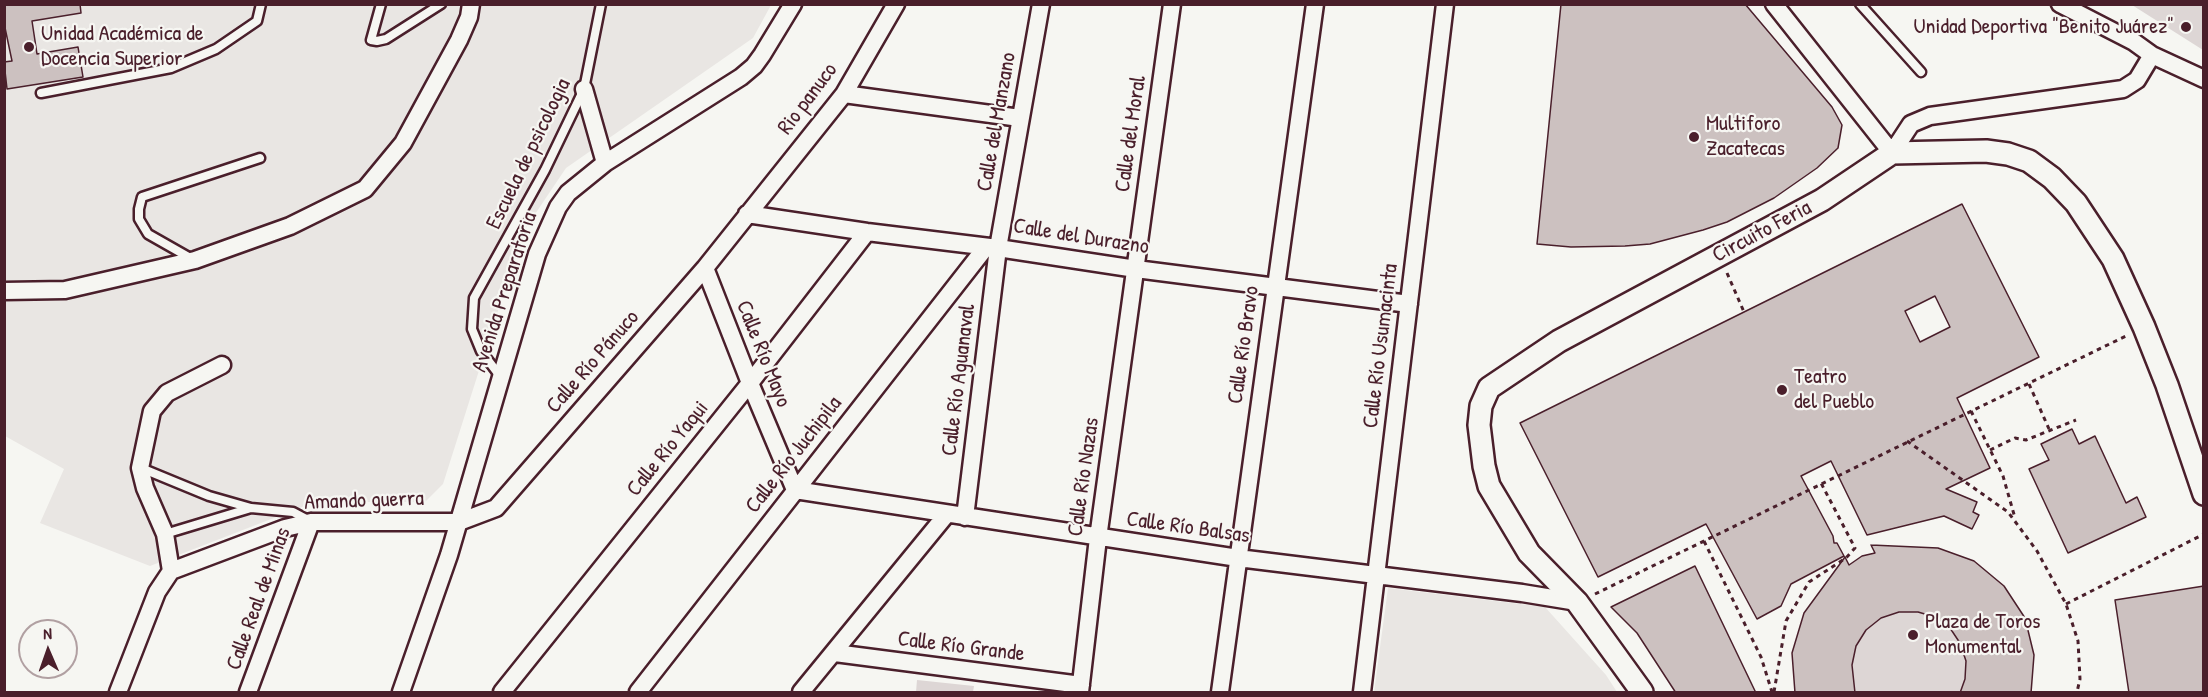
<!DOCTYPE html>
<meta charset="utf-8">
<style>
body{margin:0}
#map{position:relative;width:2208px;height:697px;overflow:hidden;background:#f6f6f2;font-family:"Patrick Hand",sans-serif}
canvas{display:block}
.frame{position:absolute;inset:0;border:6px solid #4a1f2b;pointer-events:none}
.north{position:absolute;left:18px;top:619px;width:60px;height:60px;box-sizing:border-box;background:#f6f6f2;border:2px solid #b1a0a2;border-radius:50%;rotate:358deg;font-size:16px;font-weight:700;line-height:24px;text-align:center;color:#4a1f2b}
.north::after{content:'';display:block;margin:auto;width:21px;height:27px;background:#4a1f2b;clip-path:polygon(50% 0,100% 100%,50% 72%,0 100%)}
</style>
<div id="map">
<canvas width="2208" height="697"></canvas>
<div class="frame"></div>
<div class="north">N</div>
</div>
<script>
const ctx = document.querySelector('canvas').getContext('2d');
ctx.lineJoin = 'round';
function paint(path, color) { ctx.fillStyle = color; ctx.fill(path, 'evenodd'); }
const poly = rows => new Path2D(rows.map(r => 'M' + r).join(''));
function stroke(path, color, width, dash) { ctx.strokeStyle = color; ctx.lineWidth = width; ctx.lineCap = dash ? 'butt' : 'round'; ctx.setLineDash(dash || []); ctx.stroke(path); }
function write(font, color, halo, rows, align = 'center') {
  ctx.font = font + ' "Patrick Hand",sans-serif'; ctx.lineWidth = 4.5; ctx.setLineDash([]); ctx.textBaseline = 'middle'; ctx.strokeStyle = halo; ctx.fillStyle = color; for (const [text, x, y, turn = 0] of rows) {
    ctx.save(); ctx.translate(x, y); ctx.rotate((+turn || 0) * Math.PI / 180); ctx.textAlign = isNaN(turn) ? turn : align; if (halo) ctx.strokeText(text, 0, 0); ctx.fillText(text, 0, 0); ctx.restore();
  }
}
const built = poly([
 [5,5,771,5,753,38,566,168,523,232,443,484,425,502,315,502,150,566,40,523,64,469,5,436],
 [1388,588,1545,607,1606,675,1617,692,1374,692]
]);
const green = poly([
 [2132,5,2203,5,2203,50],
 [1899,546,1938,548,1974,561,2004,586,2025,618,2034,655,2031,692,1795,692,1792,653,1804,613,1828,580,1862,556],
 [917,680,974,686,973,692,916,692]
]);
const building = poly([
 [4,4,80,4,81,13,32,21,37,54,78,47,83,77,7,89,4,62,12,61,4,23,4,4],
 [1561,4,1745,4,1832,107,1842,125,1838,148,1817,168,1774,198,1727,222,1703,230,1650,244,1625,246,1571,247,1537,244,1561,4],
 [1962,204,2039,357,1957,398,1990,468,1946,489,1977,502,1973,512,1979,515,1972,529,1944,516,1867,535,1831,461,1801,476,1833,536,1834,543,1837,543,1844,556,1791,584,1781,606,1757,619,1706,524,1598,577,1520,423,1962,204],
 [1935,296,1950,327,1920,342,1905,311,1935,296],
 [2072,429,2079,444,2095,436,2126,503,2137,497,2146,517,2068,553,2029,469,2049,460,2041,444,2072,429],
 [1871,545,1938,548,1974,561,2004,586,2025,618,2034,655,2031,693,1960,693,1965,679,1966,661,1960,643,1950,628,1935,617,1918,612,1899,612,1881,618,1866,630,1856,646,1852,665,1855,693,1795,693,1792,653,1804,613,1845,557,1849,565,1862,556,1875,553,1871,545],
 [1695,566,1756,693,1676,693,1637,633,1611,607,1695,566],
 [2204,586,2204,693,2129,693,2115,600,2204,586]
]);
const path = poly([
 [1727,273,1744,312],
 [2029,384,2049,429],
 [1971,411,2003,476,2015,518],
 [1907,441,2008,512,2037,551,2066,604,2078,641,2080,679,2077,692],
 [1990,450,2015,438,2026,440,2076,420],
 [1704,541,1761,657,1772,692],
 [1595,594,2126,336],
 [2066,604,2204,534],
 [1774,692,1786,621,1809,582,1846,558,1855,548,1821,483]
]);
const service = poly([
 [381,4,371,40,377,41,386,39,441,4],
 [1860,4,1921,72],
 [41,93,171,68,216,49,257,21,261,4],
 [192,259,148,234,139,219,139,209,142,197,260,158],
 [500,376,481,351,472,329,474,298,545,170,584,89,601,4],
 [141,468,209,496,251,508,293,512,310,521],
 [165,534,251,508]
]);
const minor = poly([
 [1774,4,1892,153,1911,124,1930,116,2123,89,2137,80,2152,55],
 [2060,4,2134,42,2152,55,2204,79],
 [584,89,605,163],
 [844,94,1020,118],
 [747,214,867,232,998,248,1136,269,1409,304],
 [705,268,750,383,795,490,1238,558,1522,593,1577,602],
 [4,291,65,290,195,260,290,226,365,189,403,143,459,40,469,17,471,4],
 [965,517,998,248,1041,4],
 [171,571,285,528,311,522,459,522,496,508,705,268,844,94,896,4],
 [171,571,165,534,145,488,140,468,152,411,167,393,222,365],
 [835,653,1081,685],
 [118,692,157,592,171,571],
 [248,692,311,522],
 [401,692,449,555,537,254,558,207,568,193,605,163,741,77,754,66,762,55,793,4],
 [502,692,750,383,867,232],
 [638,692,986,247],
 [801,692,946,515],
 [1080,692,1098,538,1172,4],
 [1220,692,1315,4],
 [1362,692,1445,4]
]);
const tertiary = poly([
 [1642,692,1577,602,1529,553,1489,486,1484,466,1479,425,1481,406,1489,388,1559,341,1822,200,1892,153,1986,151,2008,154,2029,161,2052,178,2076,203,2113,259,2144,327,2167,385,2204,494]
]);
const markers = [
 [2186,27,6,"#4a1f2b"],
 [29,47,6,"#4a1f2b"],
 [1694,137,6,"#4a1f2b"],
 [1782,390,6,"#4a1f2b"],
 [1913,635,6,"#4a1f2b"]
];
const poiNames = [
 ["Unidad Deportiva \"Benito Juárez\"",2174,27,"right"],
 ["Unidad Académica de",41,34],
 ["Docencia Superior",41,59],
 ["Multiforo",1706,124],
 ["Zacatecas",1706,149],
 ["Teatro",1794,377],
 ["del Pueblo",1794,402],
 ["Plaza de Toros",1925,622],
 ["Monumental",1925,647]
];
const streetNames = [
 ["Rio panuco",808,99,-53],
 ["Calle del Manzano",997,122,-80],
 ["Calle del Moral",1131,134,-82],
 ["Escuela de psicologia",529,154,-64],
 ["Circuito Feria",1762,232,-28],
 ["Calle del Durazno",1081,237,9],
 ["Avenida Preparatoria",505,292,-72],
 ["Calle Río Bravo",1244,345,-82],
 ["Calle Río Usumacinta",1381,346,-83],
 ["Calle Río Mayo",763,354,68],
 ["Calle Río Pánuco",593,362,-49],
 ["Calle Río Aguanaval",959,380,-83],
 ["Calle Río Yaqui",668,449,-51],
 ["Calle Río Juchipila",794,455,-52],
 ["Calle Río Nazas",1084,477,-82],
 ["Amando guerra",364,501,-2],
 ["Calle Río Balsas",1188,528,8],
 ["Calle Real de Minas",259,599,-70],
 ["Calle Río Grande",961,647,7]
];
paint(built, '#e9e6e3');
paint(green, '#ddd6d5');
paint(building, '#ccc1c0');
stroke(building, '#4a1f2b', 1.5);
stroke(service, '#4a1f2b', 13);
stroke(minor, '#4a1f2b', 21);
stroke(tertiary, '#4a1f2b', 26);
stroke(path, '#4a1f2b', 3, [4.5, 4.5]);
stroke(service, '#f6f6f2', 8);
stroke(minor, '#f6f6f2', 16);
stroke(tertiary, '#f6f6f2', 21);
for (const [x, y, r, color] of markers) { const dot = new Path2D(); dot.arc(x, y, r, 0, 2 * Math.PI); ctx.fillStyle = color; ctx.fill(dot); stroke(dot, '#f6f6f2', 2); }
write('22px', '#4a1f2b', '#f6f6f2', poiNames, 'left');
write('22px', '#4a1f2b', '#f6f6f2', streetNames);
</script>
